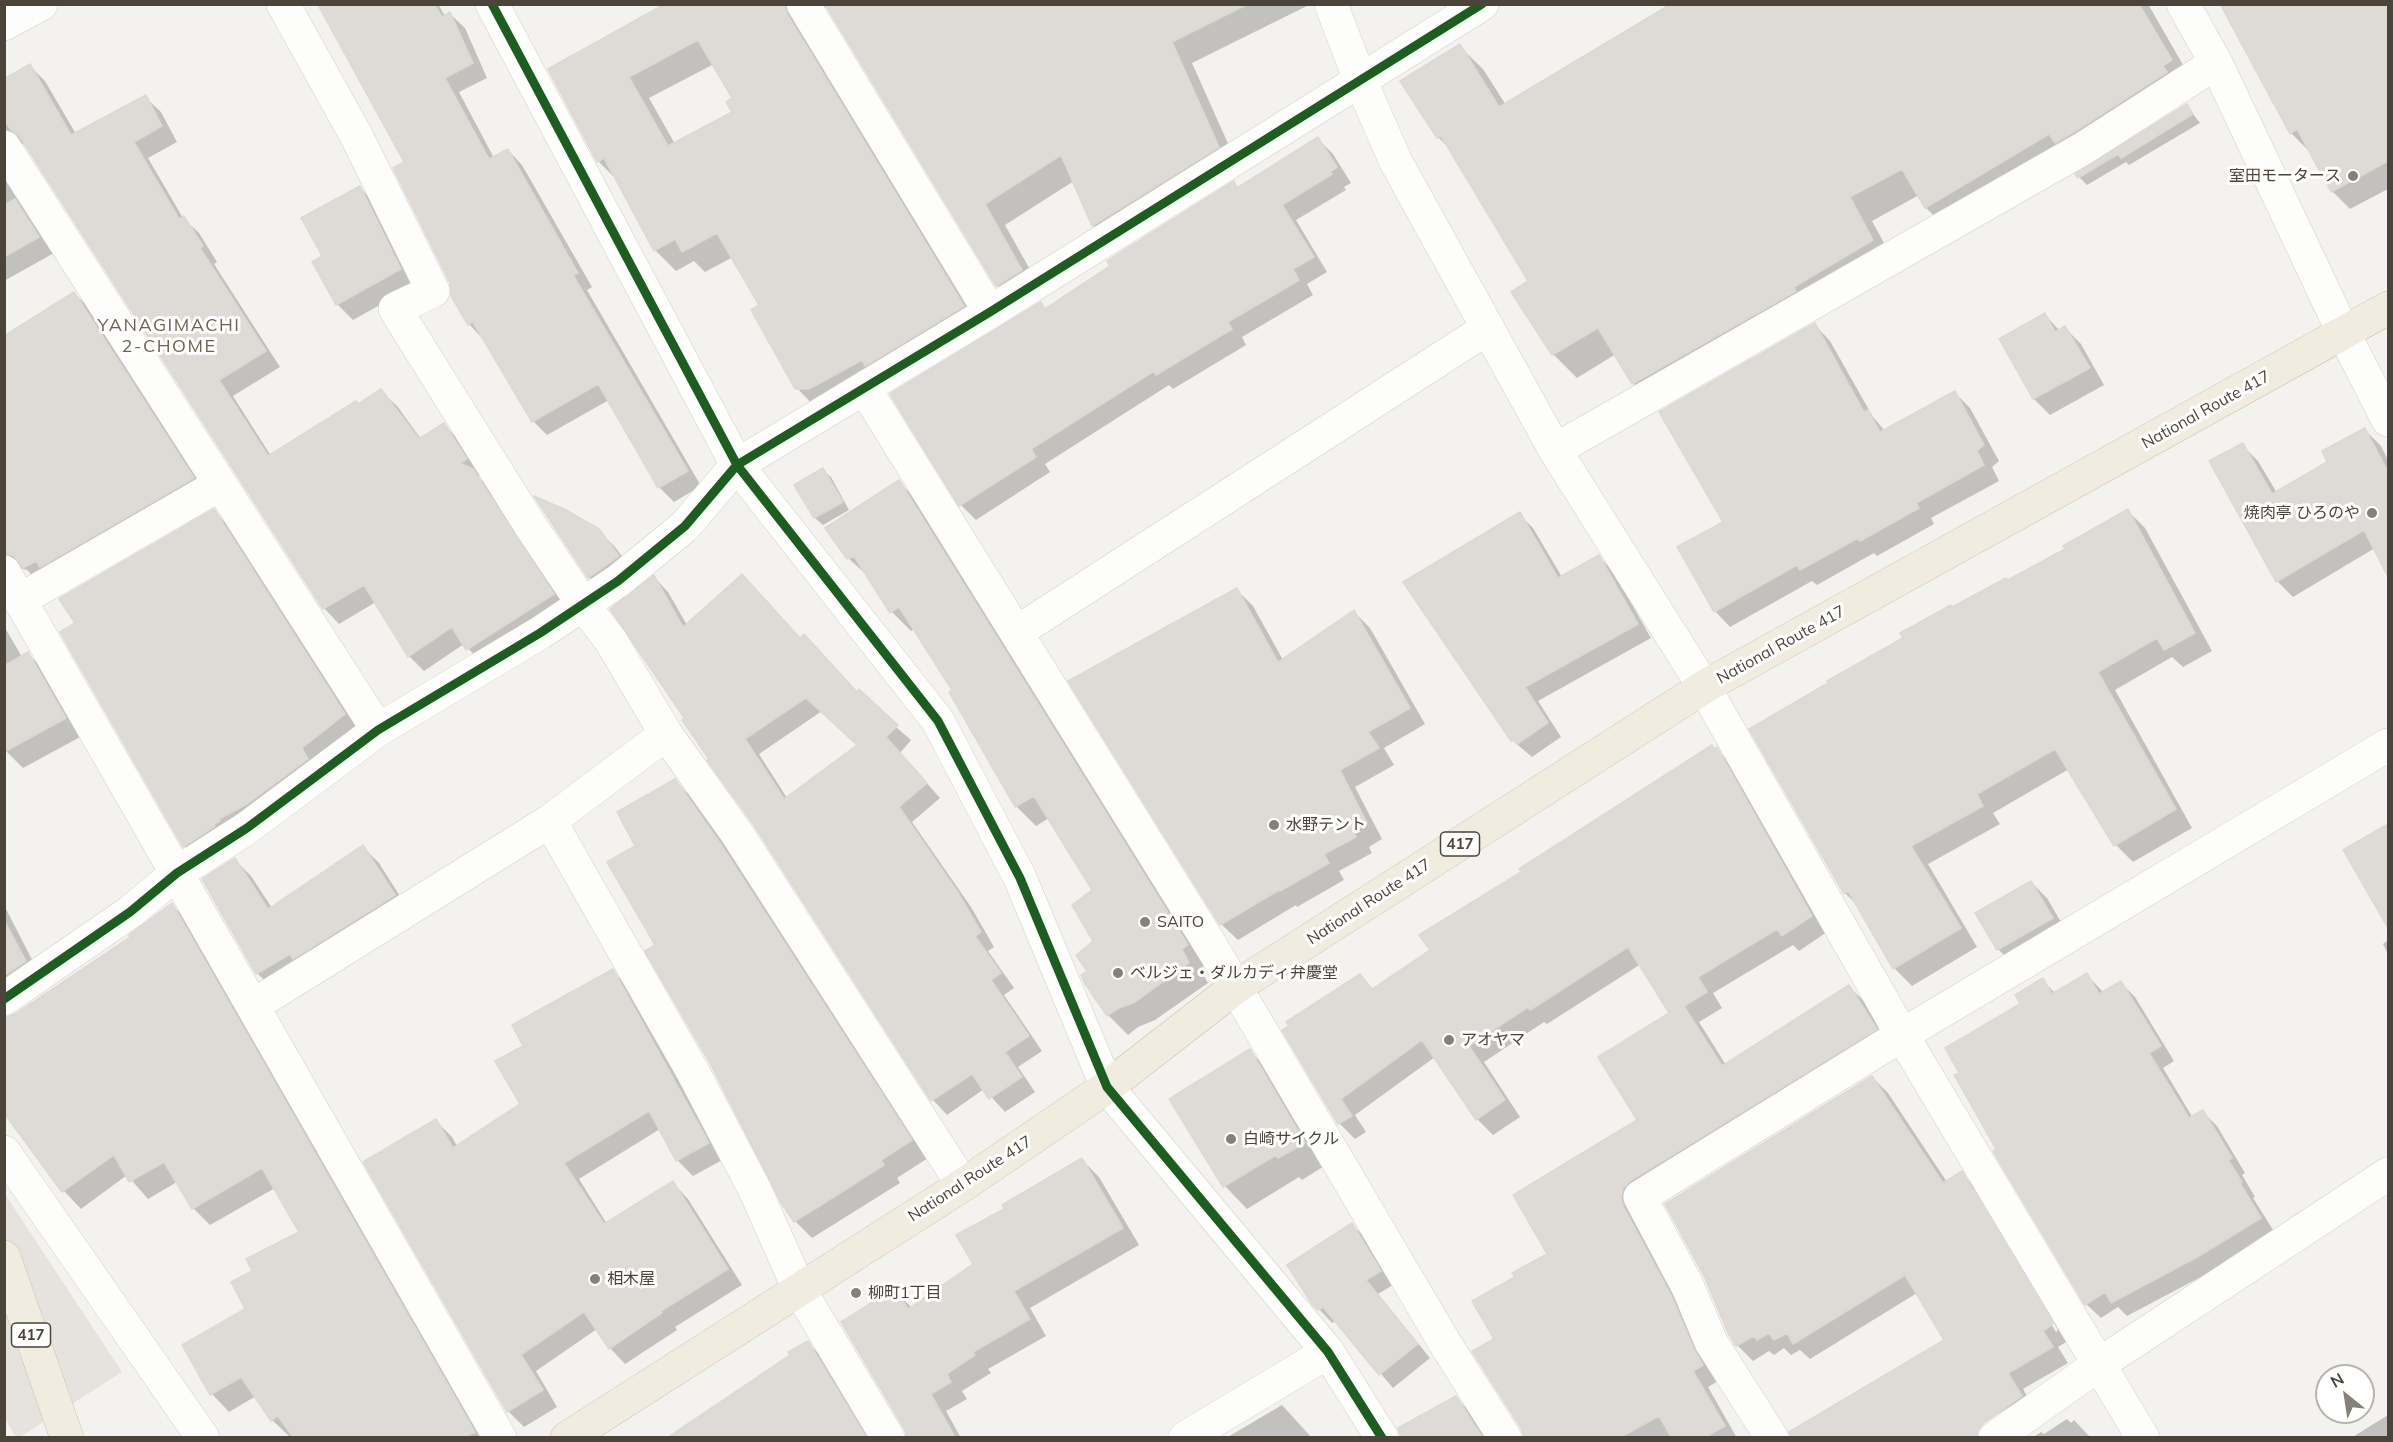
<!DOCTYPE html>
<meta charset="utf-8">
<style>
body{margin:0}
#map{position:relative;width:2393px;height:1442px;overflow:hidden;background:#f4f2ee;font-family:Mulish,sans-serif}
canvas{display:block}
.frame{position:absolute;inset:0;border:6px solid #4b4439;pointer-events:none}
.north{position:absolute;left:2315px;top:1364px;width:60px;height:60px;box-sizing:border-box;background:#fff;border:2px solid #b7b4b0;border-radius:50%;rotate:330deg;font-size:16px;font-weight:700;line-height:24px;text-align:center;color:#4b4439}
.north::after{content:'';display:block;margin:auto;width:21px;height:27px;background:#868178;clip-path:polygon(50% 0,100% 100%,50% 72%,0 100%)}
</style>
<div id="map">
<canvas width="2393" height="1442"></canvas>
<div class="frame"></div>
<div class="north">N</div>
</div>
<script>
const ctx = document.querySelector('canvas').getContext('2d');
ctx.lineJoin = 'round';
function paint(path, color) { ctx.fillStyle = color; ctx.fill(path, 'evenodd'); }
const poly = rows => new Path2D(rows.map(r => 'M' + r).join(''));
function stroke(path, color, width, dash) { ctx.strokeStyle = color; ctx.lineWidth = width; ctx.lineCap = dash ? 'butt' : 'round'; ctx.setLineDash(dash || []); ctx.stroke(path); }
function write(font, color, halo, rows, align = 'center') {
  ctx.font = font + ' Mulish,"Noto Sans JP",sans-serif'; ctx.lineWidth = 6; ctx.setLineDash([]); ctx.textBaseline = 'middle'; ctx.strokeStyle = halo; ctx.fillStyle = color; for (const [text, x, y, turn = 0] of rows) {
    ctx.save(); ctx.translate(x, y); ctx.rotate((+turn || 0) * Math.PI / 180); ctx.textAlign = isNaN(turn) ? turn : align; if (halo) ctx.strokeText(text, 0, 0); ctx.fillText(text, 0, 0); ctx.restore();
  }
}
const parking = poly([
 [5,1194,122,1372,20,1437,16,1437,5,1419]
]);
const shadow = poly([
 [319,4,438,4,445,16,450,14,465,28,487,78,459,92,494,158,508,150,522,165,592,287,587,290,701,486,674,502,659,487,609,400,547,435,533,421,483,339,469,324,406,163],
 [668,4,1311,4,1192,63,1239,168,1114,246,1093,225,1074,181,1005,225,1042,291,1018,306,997,285,828,7,814,9,984,327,818,410,797,388,761,306,733,257,705,272,694,261,676,271,655,250,617,180,598,161,550,69],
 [714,64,734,99,734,113,675,144,649,98],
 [1672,4,2148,4,2194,84,1950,231,1926,208,1919,195,1872,221,1895,263,1657,407,1633,383,1616,354,1577,378,1553,354,1530,282,1453,152,1438,137,1459,46,1483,69,1506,105],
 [2222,4,2388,4,2388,189,2350,209,2332,191,2309,151,2291,133],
 [30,66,45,81,76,134,145,97,161,112,177,142,148,158,183,218,199,233,217,262,214,264,280,367,233,396,271,456,381,391,397,406,421,439,444,425,459,440,481,475,478,477,488,486,568,610,483,664,464,644,424,671,409,656,376,602,339,624,324,608,27,145,19,143,4,152,4,80],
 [2187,106,2200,123,2129,165,2126,162,2087,185,2079,177],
 [1318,139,1333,154,1351,183,1344,187,1346,190,1296,220,1327,272,1307,284,1313,295,1242,337,1246,345,1173,389,1169,385,1045,464,1050,472,976,520,961,505,1040,304,1046,310,1234,183,1239,188],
 [4,176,54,253,4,281],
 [360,188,376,204,416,285,353,320,337,304,324,257],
 [74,293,89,308,208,493,39,582,27,570,20,568,4,552],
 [2045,315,2060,331,2065,328,2081,344,2104,385,2050,415,2034,399,2001,339],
 [1815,325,1830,341,1873,417,1885,431,1954,392,1970,408,1999,461,1992,467,1999,481,1931,518,1934,524,1877,556,1874,553,1817,585,1812,581,1730,627,1715,611,1725,522],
 [2365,430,2381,446,2388,460,2388,566,2375,548,2293,597,2277,581,2242,445,2258,461,2277,493,2329,463],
 [823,470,831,477,849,510,823,525,815,518,796,485],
 [899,482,918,501,1206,964,1200,969,1208,983,1155,1020,1138,1027,1128,1035,1108,1015,1086,984,1095,942,1094,891,1049,818,1036,826,1016,806,951,693,954,691,915,629,911,631,892,612,869,577,848,558],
 [538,500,598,530,615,547,634,572,605,593,589,577],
 [2127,510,2145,528,2212,651,2183,667,2172,657,2115,690,2192,828,2133,862,2116,845,2069,769,1993,813,2000,824,1928,864,1977,947,1912,986,1894,968,1860,908,1845,893,1905,638,1953,608,2008,581,2067,549],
 [214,511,228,525,358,728,198,860,184,846,77,624],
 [1519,514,1533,528,1562,577,1599,557,1613,571,1651,638,1538,701,1561,737,1532,757,1512,740],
 [654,577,668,592,687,625,801,639,857,693,911,740,900,753,940,798,912,822,971,907,994,947,988,951,1014,988,1004,995,1042,1051,1018,1067,1035,1092,1005,1112,984,1089,947,1115,933,1100,687,719],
 [822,711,859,746,787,798,759,754],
 [1237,590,1253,606,1283,660,1354,612,1370,628,1425,724,1384,748,1394,765,1355,787,1382,839,1369,847,1372,853,1339,871,1344,880,1297,907,1296,905,1238,940,1221,924,1070,681],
 [4,626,22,657,28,654,45,671,82,736,23,768,4,749],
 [1716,749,1732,765,1827,932,1799,951,1793,945,1713,993,1722,1008,1699,1022,1726,1065,1849,987,1865,1002,1891,1045,1646,1197,1718,1381,1708,1387,1737,1438,1525,1438,1496,1339,1517,1278,1549,1255,1639,1121,1671,1014,1641,964,1547,1024,1544,1022,1484,1062,1520,1117,1493,1135,1477,1119,1435,1057,1355,1115,1366,1132,1355,1139,1339,1123,1284,1030,1360,975,1374,990],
 [675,781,692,798,737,861,928,1158,897,1178,900,1183,812,1238,795,1221,657,946],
 [2388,825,2388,925,2345,850],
 [363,847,379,863,410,912,273,989,257,973,235,860,251,876,272,908],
 [2031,882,2047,898,2068,934,2014,965,1998,949,1977,913],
 [4,905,42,979,4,1008],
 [172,905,189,922,484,1438,295,1438,293,1435,290,1437,272,1420,256,1396,229,1412,212,1394,184,1346,247,1309,254,1271,301,1233,275,1188,210,1225,193,1208,177,1182,148,1199,127,1175,81,1209,64,1191,4,1111,15,1016,132,938],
 [2388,940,2388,954,2383,944],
 [612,971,628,986,724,1159,693,1176,677,1160,660,1129,579,1179,607,1224,673,1183,688,1199,742,1285,675,1327,677,1330,625,1364,610,1348,597,1329,536,1371,557,1407,524,1427,508,1411,365,1162,436,1121,452,1137,457,1146,522,1104,525,1046],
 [2087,975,2104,993,2121,983,2135,997,2174,1061,2163,1068,2193,1118,2203,1112,2217,1126,2245,1173,2242,1175,2255,1197,2253,1198,2275,1233,2214,1270,2127,1316,2118,1307,2101,1318,2086,1304,1998,1150,1961,1073,2042,980,2056,994],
 [1250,1051,1272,1074,1326,1165,1302,1180,1299,1177,1247,1209,1225,1186,1171,1099],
 [1872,1077,1888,1093,1947,1182,1961,1173,1977,1189,2068,1341,2058,1347,2068,1363,2023,1389,2027,1396,1959,1438,1791,1438,1791,1434,1946,1340,1917,1293,1810,1359,1800,1350,1791,1355,1784,1348,1774,1355,1769,1351,1753,1361,1737,1345],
 [1971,1189,1974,1189,2058,1330,2056,1332],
 [1082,1160,1099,1177,1139,1245,1030,1308,1046,1336,988,1369,991,1373,962,1391,967,1399,946,1411,961,1438,908,1438,894,1290,912,1308,975,1265,1006,1209],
 [1352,1225,1366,1238,1393,1285,1378,1294,1430,1358,1393,1388,1336,1321,1332,1323,1319,1309],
 [808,1343,824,1359,871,1438,670,1438,724,1403],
 [1456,1398,1471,1413,1487,1438,1428,1438,1418,1419],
 [1282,1405,1312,1438,1226,1438],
 [2388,1415,2388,1438,2351,1438],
 [2067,1419,2071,1423,2074,1420,2091,1438,2032,1438,2041,1432,2044,1434]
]);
const building = poly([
 [434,4,442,17,450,12,473,63,445,78,489,159,508,149,578,273,573,275,688,471,658,488,598,384,532,422,473,322,468,325,451,296,450,283,393,168,404,162,318,5,434,4],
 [665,4,784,4,787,14,964,306,865,366,862,360,809,389,795,389,751,310,759,305,717,233,682,252,675,239,654,251,604,158,597,162,548,69,665,4],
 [698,40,732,98,726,102,732,112,668,146,629,77,698,40],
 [825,4,1248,4,1172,42,1219,147,1092,226,1061,155,985,204,1022,270,996,286,825,4],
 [1671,4,2139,4,2172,60,2163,66,2167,72,2074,132,2055,143,2049,134,1925,208,1902,169,1850,197,1873,240,1794,287,1796,291,1632,384,1598,328,1552,355,1511,292,1528,281,1441,136,1437,138,1400,81,1460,44,1499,107,1671,4],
 [2220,4,2388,4,2388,161,2331,192,2297,129,2290,134,2220,4],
 [30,64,71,135,146,95,162,126,134,142,179,219,184,216,203,246,200,248,266,351,219,380,268,456,356,401,358,404,381,389,419,439,444,423,467,459,460,463,473,469,554,594,466,650,452,627,408,657,364,585,323,609,20,137,11,130,4,119,4,79,30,64],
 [2187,104,2193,114,2121,158,2118,154,2078,178,2075,174,2187,104],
 [1318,137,1337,167,1330,172,1332,174,1282,205,1314,257,1293,269,1299,280,1228,322,1232,329,1156,375,1154,371,1031,449,1036,457,959,506,890,394,1041,302,1045,309,1110,266,1107,261,1234,181,1237,188,1318,137],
 [360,186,401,269,336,305,312,262,322,256,301,218,360,186],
 [15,199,39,237,4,257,4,205,15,199],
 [74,292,194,478,40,567,36,561,23,568,14,556,4,553,4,336,74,292],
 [2045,313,2055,332,2065,326,2090,368,2033,399,1999,339,2045,313],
 [1815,323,1864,412,1868,410,1880,432,1955,391,1984,445,1977,451,1984,465,1916,503,1919,508,1860,541,1858,538,1800,570,1797,565,1714,612,1677,547,1723,522,1659,412,1815,323],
 [2365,428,2388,472,2388,577,2364,530,2276,582,2209,461,2243,443,2272,494,2327,462,2322,451,2365,428],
 [823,468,843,502,814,518,794,485,823,468],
 [899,480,1188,945,1182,949,1189,963,1135,1002,1119,1008,1107,1016,1085,984,1081,975,1087,971,1076,955,1093,941,1072,905,1092,890,1034,796,1015,807,949,692,952,690,899,607,890,613,854,556,847,559,825,528,899,480],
 [534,496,566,510,599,529,619,556,588,578,534,496],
 [214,509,345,714,302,748,308,759,247,804,219,819,220,821,214,824,215,826,183,847,60,632,75,623,59,599,214,509],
 [2128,509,2195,633,2164,650,2157,638,2098,672,2176,809,2114,846,2055,749,1977,794,1983,806,1911,846,1961,928,1893,969,1848,891,1844,894,1749,729,1828,683,1827,681,1903,638,1900,633,1951,605,1952,607,2006,578,2008,580,2065,549,2063,546,2128,509],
 [1520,512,1558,578,1599,555,1638,624,1525,687,1548,723,1517,744,1513,740,1511,741,1403,582,1520,512],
 [742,574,800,638,804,634,857,692,859,689,898,725,886,737,927,783,899,807,957,891,981,932,975,936,1001,973,991,980,1029,1036,1005,1052,1022,1077,989,1099,972,1074,931,1101,752,822,707,760,709,759,682,720,685,719,610,609,654,575,683,627,742,574],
 [806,698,857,745,784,799,745,739,806,698],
 [1237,588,1278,662,1354,610,1410,708,1368,732,1379,748,1340,770,1367,823,1354,830,1356,837,1324,854,1329,863,1280,891,1279,890,1220,925,1068,681,1237,588],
 [28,652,66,718,4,752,4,666,28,652],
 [1712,745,1714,749,1717,747,1812,916,1782,936,1777,929,1698,977,1707,992,1684,1006,1722,1066,1849,985,1877,1029,1630,1181,1623,1188,1621,1197,1623,1206,1671,1295,1694,1349,1703,1365,1693,1371,1725,1426,1705,1437,1671,1437,1659,1416,1621,1437,1524,1437,1521,1428,1472,1351,1494,1339,1472,1301,1515,1277,1512,1273,1547,1254,1513,1195,1637,1120,1598,1057,1669,1013,1628,947,1530,1010,1528,1007,1469,1046,1505,1100,1476,1120,1422,1040,1341,1099,1352,1116,1338,1124,1282,1030,1289,1026,1286,1022,1360,974,1372,989,1430,950,1419,935,1521,872,1519,869,1712,745],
 [675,779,720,843,912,1140,881,1160,884,1165,794,1222,780,1201,710,1063,645,951,655,945,607,862,635,846,617,812,675,779],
 [2388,824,2388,928,2343,850,2388,824],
 [363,845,395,895,293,959,290,954,256,974,202,879,235,858,268,909,363,845],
 [2031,881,2053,918,1997,950,1975,913,2031,881],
 [172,903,475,1432,464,1437,293,1437,278,1416,271,1421,241,1377,210,1395,182,1345,245,1309,231,1282,252,1271,246,1259,299,1232,262,1168,192,1209,164,1162,129,1182,114,1155,62,1192,4,1113,4,1018,15,1014,130,937,129,935,172,903],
 [4,920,26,961,4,976,4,920],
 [613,969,709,1143,676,1161,649,1111,564,1163,604,1224,673,1181,728,1269,661,1311,662,1313,609,1349,584,1312,521,1355,543,1390,507,1412,363,1162,436,1119,453,1148,520,1104,495,1061,523,1046,512,1025,613,969],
 [2087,973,2099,994,2121,981,2161,1046,2149,1053,2189,1118,2203,1110,2232,1158,2228,1160,2242,1182,2240,1183,2261,1218,2199,1256,2111,1303,2105,1292,2085,1305,1993,1151,1996,1149,1954,1075,1959,1073,1945,1048,2020,1004,2015,995,2043,978,2052,994,2087,973],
 [1250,1049,1305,1143,1278,1158,1276,1155,1223,1187,1169,1099,1250,1049],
 [1872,1076,1943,1183,1962,1171,2053,1324,2043,1331,2053,1347,2008,1373,2022,1396,1984,1423,1978,1430,1977,1437,1791,1437,1789,1432,1944,1340,1905,1275,1793,1344,1787,1333,1774,1340,1769,1333,1757,1340,1754,1336,1736,1346,1728,1333,1705,1278,1665,1204,1872,1076],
 [1082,1158,1123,1228,1014,1291,1030,1319,973,1352,975,1355,947,1374,951,1382,931,1394,955,1437,907,1437,904,1428,841,1322,895,1288,908,1309,973,1264,956,1235,1004,1209,1002,1205,1082,1158],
 [1352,1223,1381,1271,1366,1280,1418,1344,1379,1375,1323,1307,1318,1310,1312,1304,1287,1265,1352,1223],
 [808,1341,866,1437,668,1437,790,1355,788,1352,808,1341],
 [1456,1396,1482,1437,1401,1437,1398,1428,1456,1396]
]);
const minor = poly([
 [283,4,357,137,433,291,395,309,530,525,583,604,611,641,666,734,736,832,963,1185],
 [492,4,737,465,938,721,1020,878,1107,1087],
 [803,4,990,312],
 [1331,4,1360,80,1396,162,1555,450,1704,687,1902,1035,2143,1438],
 [2183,4,2216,63,2344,334,2388,420],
 [4,24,41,4],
 [4,147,378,730],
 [865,389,1213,949,1446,1345,1505,1438],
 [1555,450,2084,148,2216,63],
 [4,572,500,1438],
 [20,600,219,485],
 [1017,632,1488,328],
 [550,821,693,1072,755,1190,799,1289,888,1438],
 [4,999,130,912,177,873,247,828,378,730,540,633,618,581,685,526,737,465,990,312,1482,4],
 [254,1005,550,821,666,734],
 [4,1152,203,1438],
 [1185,1438,1328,1352],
 [1772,1438,1711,1342,1688,1287,1640,1197,1902,1035,2388,745],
 [1995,1438,2098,1365,2388,1174]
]);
const tertiary = poly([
 [1107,1087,1328,1352,1382,1438]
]);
const trunk = poly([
 [4,1257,67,1438],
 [567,1438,963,1185,1107,1087,1236,987,1704,687,2388,308]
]);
const cycleway = poly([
 [492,4,737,465,938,721,1020,878,1107,1087,1328,1352,1382,1438],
 [4,999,130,912,177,873,247,828,378,730,540,633,618,581,685,526,737,465,990,312,1482,4]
]);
const markers = [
 [2353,176,6,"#868178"],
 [2372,513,6,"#868178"],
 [1274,825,6,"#868178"],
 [1145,922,6,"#868178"],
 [1118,973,6,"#868178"],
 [1449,1040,6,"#868178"],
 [1231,1139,6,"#868178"],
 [595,1279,6,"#868178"],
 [856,1293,6,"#868178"]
];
const shields = [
 [1460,844,39],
 [31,1335,39]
];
const shieldNames = [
 ["417",1460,844],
 ["417",31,1335]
];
const poiNames = [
 ["室田モータース",2341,176,"right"],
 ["焼肉亭 ひろのや",2360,513,"right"],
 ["水野テント",1286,825],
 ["SAITO",1157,922],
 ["ベルジェ・ダルカディ弁慶堂",1130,973],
 ["アオヤマ",1461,1040],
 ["白崎サイクル",1243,1139],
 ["相木屋",607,1279],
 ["柳町1丁目",868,1293]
];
const streetNames = [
 ["National Route 417",2206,410,-29],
 ["National Route 417",1781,645,-29],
 ["National Route 417",1369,902,-33],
 ["National Route 417",970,1179,-33]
];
const neighbourhoodNames = [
 ["YANAGIMACHI",169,326],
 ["2-CHOME",169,347]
];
paint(parking, '#e6e3df');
paint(shadow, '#0003');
paint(building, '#dedbd6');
stroke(building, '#dcd9d4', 1.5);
stroke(minor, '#d2d0cb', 34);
stroke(tertiary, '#d2d0cb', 34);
stroke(trunk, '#ccbfa9', 34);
stroke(minor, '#fdfdfc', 33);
stroke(tertiary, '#fdfdfc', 33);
stroke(trunk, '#f0ece0', 33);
stroke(cycleway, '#1b5e20', 9);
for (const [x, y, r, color] of markers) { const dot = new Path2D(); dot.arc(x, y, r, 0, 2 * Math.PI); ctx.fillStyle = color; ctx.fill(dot); stroke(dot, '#fff', 2); }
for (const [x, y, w] of shields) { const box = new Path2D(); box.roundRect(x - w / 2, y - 12, w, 24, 4.5); ctx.fillStyle = '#fff'; ctx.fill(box); stroke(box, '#4b4439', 1.5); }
write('bold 15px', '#4b4439', null, shieldNames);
write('16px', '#4b4439', '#fff', poiNames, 'left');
write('16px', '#4b4439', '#fff', streetNames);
ctx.letterSpacing = '1.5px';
write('18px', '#6e6250', '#fff', neighbourhoodNames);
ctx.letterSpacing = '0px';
</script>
